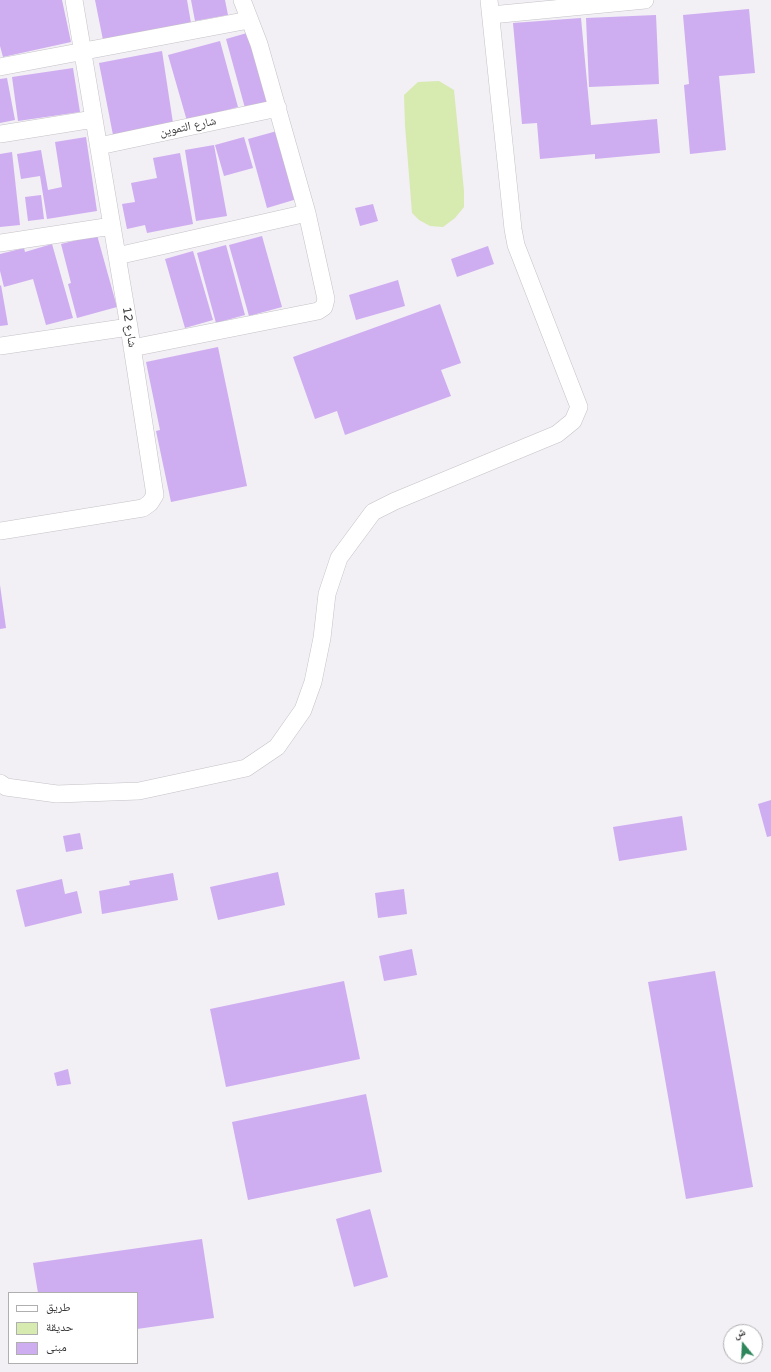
<!DOCTYPE html>
<meta charset="utf-8">
<style>
body{margin:0}
#map{position:relative;width:771px;height:1372px;overflow:hidden;background:#f2eff5;font-family:"Varela Round","Noto Naskh Arabic",sans-serif}
canvas{display:block}
.legend{position:absolute;left:8px;top:1292px;width:130px;height:72px;box-sizing:border-box;background:#fff;border:1px solid #afafb0;margin:0;padding:5px 7px;list-style:none;font-size:12px;color:#383739}
.legend li{display:flex;align-items:center;gap:8px;height:20px}
.legend b{width:20px;border:1px solid #afafb0}
.north{position:absolute;left:723px;top:1324px;width:40px;height:40px;box-sizing:border-box;background:#fff;border:1px solid #afafb0;border-radius:50%;rotate:342deg;font-size:11px;font-weight:700;line-height:16px;text-align:center;color:#383739}
.north::after{content:'';display:block;margin:auto;width:14px;height:18px;background:#2e865b;clip-path:polygon(50% 0,100% 100%,50% 72%,0 100%)}
</style>
<div id="map">
<canvas width="771" height="1372"></canvas>
<ul class="legend">
<li><b style="height:5px;background:#fff"></b>طريق</li>
<li><b style="height:11px;background:#d7eab0"></b>حديقة</li>
<li><b style="height:11px;background:#cfadf1"></b>مبنى</li>
</ul>
<div class="north">ش</div>
</div>
<script>
const ctx = document.querySelector('canvas').getContext('2d');
ctx.lineJoin = 'round';
function paint(path, color) { ctx.fillStyle = color; ctx.fill(path, 'evenodd'); }
const poly = rows => new Path2D(rows.map(r => 'M' + r).join(''));
function stroke(path, color, width, dash) { ctx.strokeStyle = color; ctx.lineWidth = width; ctx.lineCap = dash ? 'butt' : 'round'; ctx.setLineDash(dash || []); ctx.stroke(path); }
function write(font, color, halo, rows, align = 'center') {
  ctx.font = font + ' "Varela Round","Noto Naskh Arabic",sans-serif'; ctx.lineWidth = 4; ctx.setLineDash([]); ctx.textBaseline = 'middle'; ctx.strokeStyle = halo; ctx.fillStyle = color; for (const [text, x, y, turn = 0] of rows) {
    ctx.save(); ctx.translate(x, y); ctx.rotate((+turn || 0) * Math.PI / 180); ctx.textAlign = isNaN(turn) ? turn : align; if (halo) ctx.strokeText(text, 0, 0); ctx.fillText(text, 0, 0); ctx.restore();
  }
}
const green = poly([
 [439,81,454,90,464,191,464,207,455,218,443,227,430,226,419,220,412,213,405,125,404,95,418,82]
]);
const building = poly([
 [0,0,62,0,71,42,3,57,0,46],
 [95,0,187,0,191,23,103,40],
 [191,0,225,0,228,15,195,21],
 [749,9,755,73,719,76,726,150,690,154,684,85,689,84,683,15],
 [656,15,659,84,589,87,586,18],
 [581,18,591,125,657,119,660,153,595,159,595,154,540,159,537,123,522,124,513,23],
 [247,33,267,102,245,108,226,39],
 [220,41,238,107,187,121,168,55],
 [162,51,173,123,113,135,99,63],
 [73,68,80,112,18,121,12,77],
 [7,78,15,120,0,123,0,79],
 [277,131,297,199,267,208,248,139],
 [86,137,97,211,47,219,40,176,21,179,17,154,41,150,48,190,62,187,55,142],
 [244,137,253,168,224,176,215,145],
 [214,145,227,216,196,221,185,150],
 [12,152,20,225,0,227,0,154],
 [180,153,193,224,147,233,145,225,127,229,122,204,135,202,131,183,157,178,153,158],
 [41,195,44,219,28,221,25,197],
 [373,204,378,221,360,226,355,208],
 [97,235,117,307,77,318,68,284,71,283,61,244],
 [262,236,282,307,249,316,229,245],
 [52,244,73,318,46,325,33,279,4,287,0,271,0,254,24,248,25,252],
 [226,245,245,315,216,323,197,253],
 [488,246,494,264,457,277,451,259],
 [193,251,213,320,185,328,165,259],
 [398,280,405,306,356,320,349,295],
 [1,285,8,325,0,326,0,286],
 [440,304,461,363,441,370,451,396,345,435,337,411,315,419,293,357],
 [218,347,247,486,171,502,156,431,160,430,146,362],
 [0,585,6,628,0,629],
 [771,800,771,836,767,837,758,804],
 [682,816,687,850,619,861,613,827],
 [80,833,83,849,66,852,63,836],
 [278,872,285,905,218,920,210,887],
 [173,873,178,900,102,914,99,891,130,885,129,881],
 [62,879,65,894,77,891,82,913,25,927,16,890],
 [404,889,407,914,378,918,375,893],
 [412,949,417,975,384,981,379,956],
 [715,971,753,1187,686,1199,648,982],
 [344,981,360,1059,226,1087,210,1009],
 [68,1069,71,1084,57,1086,54,1073],
 [366,1094,382,1172,248,1200,232,1122],
 [370,1209,388,1277,354,1287,336,1219],
 [202,1239,214,1318,137,1329,137,1293,38,1293,33,1263]
]);
const street = poly([
 [491,15,645,0],
 [0,67,249,20],
 [0,134,94,119],
 [99,146,278,108],
 [0,243,112,226],
 [117,256,307,213],
 [0,346,129,327],
 [132,348,318,311,324,307,326,299,307,213,259,44,242,0],
 [0,531,143,508,150,503,155,495,129,327,74,0],
 [0,783,6,787,57,794,139,791,246,768,277,747,303,710,313,682,322,638,327,594,339,558,373,512,395,501,557,434,573,421,579,407,516,245,513,229,489,0]
]);
const streetNames = [
 ["شارع التموين",188,127,-12],
 ["شارع 12",129,327,81]
];
paint(green, '#d7eab0');
paint(building, '#cfadf1');
stroke(street, '#c5c2c7', 18);
stroke(street, '#fff', 17);
write('12px', '#383739', '#fff', streetNames);
</script>
